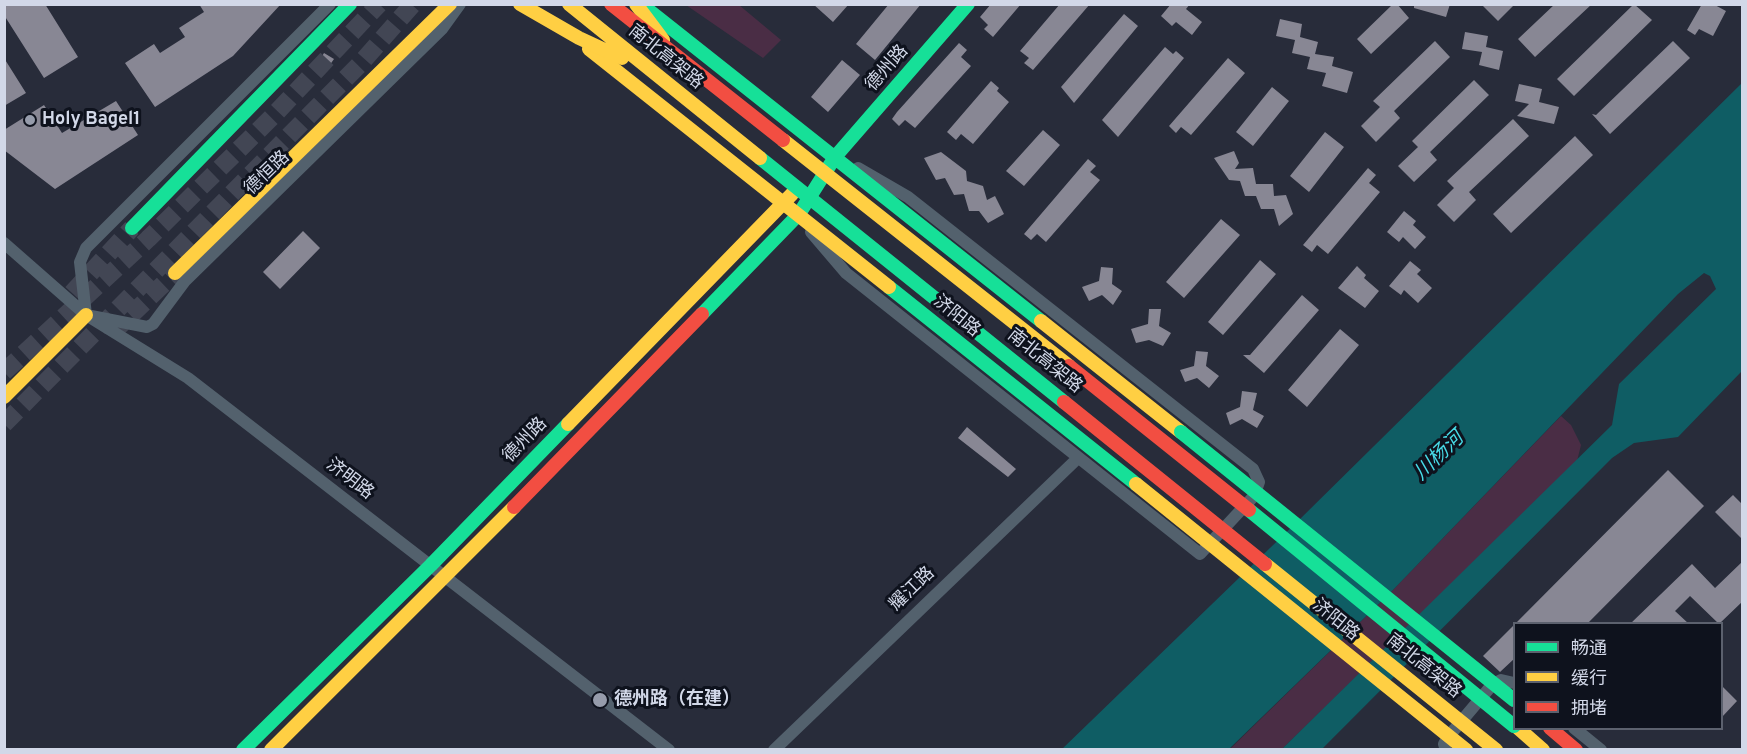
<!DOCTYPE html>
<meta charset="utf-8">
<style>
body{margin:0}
#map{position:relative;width:1747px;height:754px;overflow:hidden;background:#282c3a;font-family:Overpass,"Noto Sans SC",sans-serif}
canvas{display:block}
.frame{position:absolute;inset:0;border:6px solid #d2d8e8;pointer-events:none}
.legend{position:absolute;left:1513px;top:622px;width:210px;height:108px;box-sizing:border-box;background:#0e121d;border:2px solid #5c616e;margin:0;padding:8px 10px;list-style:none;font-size:18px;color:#d2d8e8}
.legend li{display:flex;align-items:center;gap:12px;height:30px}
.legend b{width:30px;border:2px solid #5c616e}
</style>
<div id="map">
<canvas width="1747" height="754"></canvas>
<div class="frame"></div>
<ul class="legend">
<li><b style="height:8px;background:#16e098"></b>畅通</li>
<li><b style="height:8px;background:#ffcf43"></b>缓行</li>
<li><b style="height:8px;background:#f24e42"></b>拥堵</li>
</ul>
</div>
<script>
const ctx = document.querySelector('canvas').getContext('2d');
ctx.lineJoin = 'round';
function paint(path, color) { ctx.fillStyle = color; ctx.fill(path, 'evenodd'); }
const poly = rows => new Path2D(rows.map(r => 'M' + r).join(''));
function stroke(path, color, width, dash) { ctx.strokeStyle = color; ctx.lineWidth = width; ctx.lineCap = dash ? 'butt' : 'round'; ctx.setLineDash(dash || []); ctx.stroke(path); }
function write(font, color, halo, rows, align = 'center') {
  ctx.font = font + ' Overpass,"Noto Sans SC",sans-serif'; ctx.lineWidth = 6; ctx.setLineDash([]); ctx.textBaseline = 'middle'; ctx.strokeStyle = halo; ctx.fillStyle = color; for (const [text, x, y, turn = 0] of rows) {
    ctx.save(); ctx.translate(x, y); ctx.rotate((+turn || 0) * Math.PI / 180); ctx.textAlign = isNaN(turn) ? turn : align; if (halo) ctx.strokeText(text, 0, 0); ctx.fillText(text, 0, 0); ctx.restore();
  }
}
const green = poly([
 [686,5,739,5,781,40,763,58],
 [1561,416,1571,425,1581,445,1577,461,1282,749,1229,750,1391,592]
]);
const water = poly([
 [1742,83,1742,371,1678,437,1634,443,1612,458,1322,749,1282,749,1612,425,1619,384,1716,289,1710,276,1704,273,1678,294,1391,592,1229,749,1061,750,1300,519]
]);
const building = poly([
 [4,4,45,4,78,57,44,78,4,15],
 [199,4,281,4,233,56,155,107,125,63,154,44,160,53,185,37,179,28,204,12],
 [813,4,849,4,833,22],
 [889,4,921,4,875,60,856,44],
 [991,4,1021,4,993,37,984,29,988,25,980,17],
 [1060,4,1090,4,1033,70,1024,63,1029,58,1020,51],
 [1171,4,1190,4,1186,9,1202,22,1192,35,1176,22,1172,26,1161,16],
 [1393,4,1397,4,1409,18,1371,54,1357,39],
 [1414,4,1450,4,1446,17,1414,8],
 [1481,4,1515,4,1498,21],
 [1555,4,1592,4,1535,57,1518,39],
 [1634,4,1652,20,1574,96,1557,79],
 [1702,4,1713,4,1726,11,1713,36,1699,29,1695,35,1687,30],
 [1124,14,1138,26,1074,103,1061,87],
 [1280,19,1302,24,1300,37,1318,42,1315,54,1334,57,1332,66,1353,72,1347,93,1322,86,1326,73,1307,69,1310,57,1292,53,1295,40,1276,36],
 [1465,32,1488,36,1486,47,1503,51,1499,70,1479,65,1482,52,1462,49],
 [1435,41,1450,57,1394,111,1400,118,1376,142,1361,126,1380,107,1373,101],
 [1673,41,1690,58,1610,134,1592,114,1596,115],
 [959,43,967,50,961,57,971,66,915,128,905,120,899,126,892,119,897,112],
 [1165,47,1173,54,1176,51,1184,58,1118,137,1102,120],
 [324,53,334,59,327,69,318,63],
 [4,58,26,93,4,106],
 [1228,58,1245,73,1191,135,1181,127,1176,133,1169,126],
 [842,60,860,75,828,112,811,97],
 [1474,80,1489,95,1430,152,1437,160,1414,182,1398,166,1418,147,1412,141],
 [991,81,999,88,997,91,1009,102,973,144,961,134,956,140,947,132],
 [1519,84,1542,89,1539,102,1559,107,1554,124,1517,116,1529,104,1515,101],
 [1272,87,1289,101,1253,146,1236,132],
 [116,101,138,135,55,189,4,150,4,130,44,105,62,133],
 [1513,119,1529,136,1469,192,1476,200,1454,222,1437,205,1454,188,1447,181],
 [1043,130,1060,145,1024,186,1006,171],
 [1325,132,1344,147,1309,192,1290,176],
 [1575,136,1593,155,1511,233,1493,214],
 [1234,151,1239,163,1235,169,1253,168,1256,184,1273,184,1274,196,1286,195,1293,214,1279,226,1274,209,1261,209,1256,196,1245,196,1240,181,1229,180,1214,158],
 [941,152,966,171,967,181,983,186,987,200,995,196,1004,214,988,223,979,211,969,211,964,194,954,195,945,178,936,180,924,158],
 [1088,159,1096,166,1090,172,1100,180,1046,242,1037,234,1031,240,1024,234],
 [1368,168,1376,175,1369,183,1380,192,1328,254,1317,245,1312,252,1303,245],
 [1404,211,1416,221,1413,225,1426,237,1415,249,1403,237,1399,242,1387,232],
 [1221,219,1240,235,1184,298,1166,282],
 [303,231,320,248,280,289,263,272],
 [1260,260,1276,274,1223,335,1208,322],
 [1410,261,1421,270,1417,274,1432,288,1418,303,1404,290,1401,295,1389,286],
 [1357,266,1366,275,1364,278,1379,291,1365,308,1338,288],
 [1101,267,1113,268,1112,284,1122,291,1113,305,1102,295,1089,301,1082,287,1099,281],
 [1302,295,1319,310,1264,373,1243,355,1250,355],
 [1149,309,1161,309,1159,326,1171,333,1163,346,1149,340,1136,343,1131,329,1148,324],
 [1340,329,1359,345,1307,407,1288,390],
 [1196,351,1208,352,1206,366,1219,376,1209,388,1197,378,1185,382,1180,370,1194,366],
 [1242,391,1257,393,1253,410,1264,416,1257,428,1242,419,1230,425,1226,413,1240,407],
 [967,427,1016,469,1008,477,958,438],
 [1668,470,1704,506,1587,624,1515,624],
 [1733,495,1743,505,1743,540,1715,512],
 [1743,561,1743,601,1719,624,1690,596,1675,611,1689,624,1630,624,1692,564,1715,588],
 [1515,624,1515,658,1500,672,1483,656],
 [1722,686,1737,701,1722,717]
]);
const secondaryTunnel = poly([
 [72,293,132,228],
 [111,334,175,273],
 [4,372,148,239,273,116,379,4],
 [4,424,361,63,413,4]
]);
const street = poly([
 [330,4,86,248,80,262,86,315,147,327,153,324,185,281,442,29,460,4],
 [811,232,846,273,1200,554,1254,496,1259,482,1253,469,908,197,858,168],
 [4,243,86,315,188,378,669,750],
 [1574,728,1601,750],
 [774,750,1078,458],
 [1446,750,1444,744,1448,737,1492,685,1501,680,1514,683]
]);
const fast = poly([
 [642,5,1041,321],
 [132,228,350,4],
 [889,287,1136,484],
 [702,314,799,214,835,157,968,4],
 [243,750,431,565,568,424]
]);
const slow = poly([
 [636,4,663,40],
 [589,49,889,287],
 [175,273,450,4],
 [1041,321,1181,432],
 [4,397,86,315],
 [568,424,792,194],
 [1518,728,1543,750],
 [271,750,514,507]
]);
const jam = poly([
 [514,507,702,314],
 [1550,728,1576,750]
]);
const fastBridge = poly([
 [760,158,1064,402],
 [1181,432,1514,700],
 [1249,510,1514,726]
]);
const slowBridge = poly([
 [520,4,579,38,622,58],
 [569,4,760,158],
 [783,140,1069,366],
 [1136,484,1466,750],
 [1265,564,1496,750]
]);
const jamBridge = poly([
 [611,4,783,140],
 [1069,366,1249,510],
 [1064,402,1265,564]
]);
const markers = [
 [30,120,6,"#969cab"],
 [600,700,8,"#969cab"]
];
const streetNames = [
 ["南北高架路",665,58,39],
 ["德州路",888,69,-49],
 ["德恒路",268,174,-44],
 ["济阳路",956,317,39],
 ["南北高架路",1044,362,39],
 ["德州路",526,441,-46],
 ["济明路",349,480,38],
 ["耀江路",913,590,-44],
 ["济阳路",1335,621,39],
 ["南北高架路",1423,667,39]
];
const poiNames = [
 ["Holy Bagel1",42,120],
 ["德州路（在建）",614,700]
];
const waterNames = [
 ["川杨河",1440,457,-44]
];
paint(green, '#4a2d45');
paint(water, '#0f5d64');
paint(building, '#888794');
stroke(secondaryTunnel, '#424654', 18, [18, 9]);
stroke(street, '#53616d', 12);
stroke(fast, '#16e098', 14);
stroke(slow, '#ffcf43', 14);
stroke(jam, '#f24e42', 14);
stroke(fastBridge, '#16e098', 14);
stroke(slowBridge, '#ffcf43', 14);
stroke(jamBridge, '#f24e42', 14);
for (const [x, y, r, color] of markers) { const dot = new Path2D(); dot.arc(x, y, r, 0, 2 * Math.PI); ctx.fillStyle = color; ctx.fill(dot); stroke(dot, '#0e121d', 2); }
write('18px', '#d2d8e8', '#0e121d', streetNames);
write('bold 18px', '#d2d8e8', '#0e121d', poiNames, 'left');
write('italic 20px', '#47dae6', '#0e121d', waterNames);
</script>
